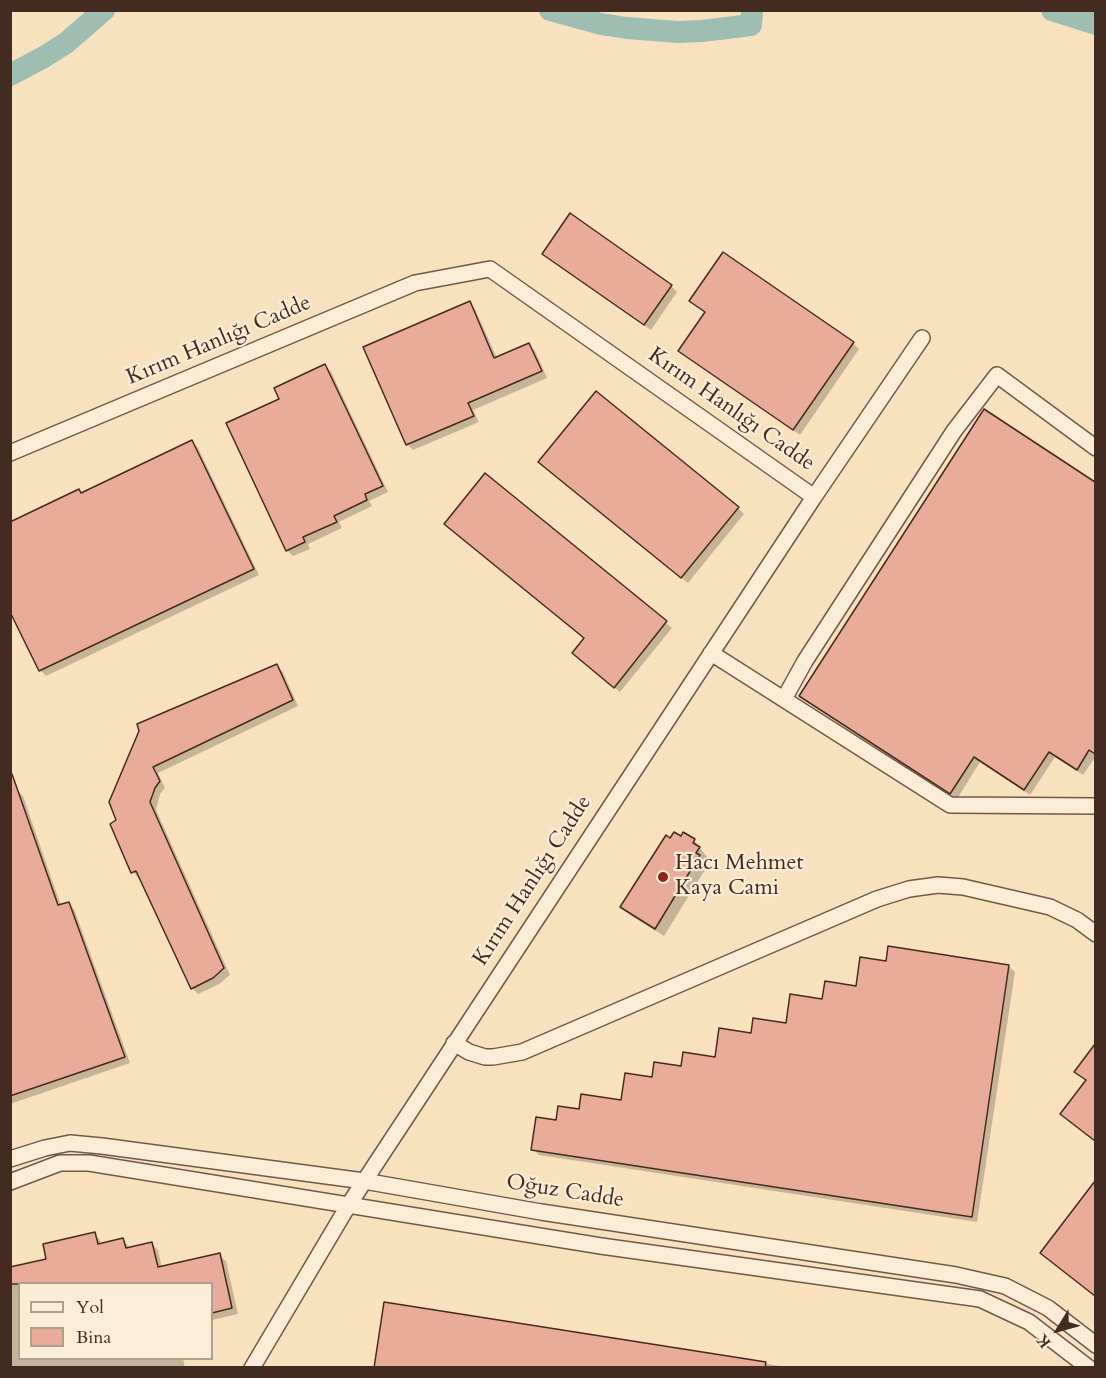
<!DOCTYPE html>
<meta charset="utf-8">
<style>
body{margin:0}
#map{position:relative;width:1106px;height:1378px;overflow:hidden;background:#f8e2be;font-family:Cardo,serif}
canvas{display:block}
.frame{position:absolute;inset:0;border:12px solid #442b1f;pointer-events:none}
.legend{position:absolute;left:18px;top:1282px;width:195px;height:78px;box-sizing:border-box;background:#faecd5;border:2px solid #b19f8c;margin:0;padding:8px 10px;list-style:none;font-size:18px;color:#442b1f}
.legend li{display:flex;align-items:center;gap:12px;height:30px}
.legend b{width:30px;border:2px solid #b19f8c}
.north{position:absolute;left:1028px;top:1300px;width:60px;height:60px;-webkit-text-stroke:4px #faecd5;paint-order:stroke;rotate:233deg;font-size:16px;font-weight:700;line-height:24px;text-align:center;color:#442b1f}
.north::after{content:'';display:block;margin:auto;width:21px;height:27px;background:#442b1f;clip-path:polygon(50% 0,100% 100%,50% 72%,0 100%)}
</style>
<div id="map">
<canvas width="1106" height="1378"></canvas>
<div class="frame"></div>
<ul class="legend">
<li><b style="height:8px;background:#faecd5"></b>Yol</li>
<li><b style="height:16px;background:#e9ac9b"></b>Bina</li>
</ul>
<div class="north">K</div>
</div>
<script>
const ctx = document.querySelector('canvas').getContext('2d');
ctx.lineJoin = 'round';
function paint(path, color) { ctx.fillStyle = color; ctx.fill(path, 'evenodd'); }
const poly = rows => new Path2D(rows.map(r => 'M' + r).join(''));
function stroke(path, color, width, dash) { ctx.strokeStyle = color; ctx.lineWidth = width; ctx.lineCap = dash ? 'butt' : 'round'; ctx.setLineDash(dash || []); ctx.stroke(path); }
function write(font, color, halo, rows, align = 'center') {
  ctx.font = font + ' Cardo,serif'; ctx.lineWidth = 4.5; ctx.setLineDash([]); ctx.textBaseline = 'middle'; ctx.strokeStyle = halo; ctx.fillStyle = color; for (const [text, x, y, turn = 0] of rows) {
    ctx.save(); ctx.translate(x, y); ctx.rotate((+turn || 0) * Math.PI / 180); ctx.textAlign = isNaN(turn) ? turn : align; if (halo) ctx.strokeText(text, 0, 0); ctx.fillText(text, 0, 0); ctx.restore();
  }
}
const shadow = poly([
 [550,259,671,286,677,292,651,330],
 [691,301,853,343,859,349,800,435,680,351,707,313],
 [469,303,475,309,497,358,529,344,535,351,547,378,473,410,479,422,413,450,407,444],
 [325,365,331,372,388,492,369,501,372,506,339,522,342,528,308,544,310,549,293,556,287,550,281,400],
 [984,412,1096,484,1096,756,1083,775,1055,757,1030,795,980,762,957,799,807,701,801,695],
 [192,442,198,448,259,575,46,676,40,670,79,491,82,494],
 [546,468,738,508,744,514,688,583],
 [485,475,672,628,620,692,580,659,585,639],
 [277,666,283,672,298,706,158,773,165,788,160,794,156,810,230,975,219,984,198,994,192,988,141,877,139,878,133,872,118,821,140,732],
 [17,790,23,796,61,906,68,903,74,909,130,1063,10,1104,10,792],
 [671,840,694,840,707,857,704,861,708,865,664,936,630,915,622,907],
 [887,963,1008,966,1015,972,977,1222,539,1155,533,1149,558,1122,580,1111,622,1102,653,1078,716,1059,752,1034,787,1025,823,1001,857,988],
 [1096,1047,1096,1141,1068,1119,1087,1081,1076,1071],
 [1096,1184,1096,1296,1042,1253],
 [94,1234,100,1240,101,1244,123,1239,130,1249,152,1244,158,1250,162,1268,219,1255,226,1261,238,1314,212,1320,212,1284,20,1284,20,1358,183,1358,185,1368,10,1368,10,1269,48,1260],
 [386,1304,793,1368,376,1368]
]);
const river = poly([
 [550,10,601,24,627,28,678,32,702,31,751,25,752,10],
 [1052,10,1096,24],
 [10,75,44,57,66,43,104,10]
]);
const building = poly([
 [570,213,672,285,644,325,542,254,570,213],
 [723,252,854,342,793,430,678,351,705,312,689,301,723,252],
 [470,301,494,358,529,343,542,371,468,403,474,416,406,445,363,347,470,301],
 [325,364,383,486,365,494,367,500,334,516,337,522,303,537,305,542,286,551,226,423,279,399,274,388,325,364],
 [596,391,739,507,681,578,538,462,596,391],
 [984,409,1095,482,1095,754,1089,750,1077,770,1049,752,1024,790,974,757,950,794,799,696,984,409],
 [192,440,254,569,39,671,10,612,10,522,79,489,81,493,192,440],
 [485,473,667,621,614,688,572,653,584,638,444,524,485,473],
 [277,664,293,700,153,767,160,781,155,788,150,802,224,968,213,978,191,989,136,871,131,873,110,824,116,820,109,802,139,731,137,724,277,664],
 [12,774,58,905,69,902,125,1057,10,1096,10,775,12,774],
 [674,832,681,836,683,832,695,839,693,843,700,847,696,853,700,855,655,929,620,907,666,835,670,838,674,832],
 [888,946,1009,965,972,1217,531,1150,536,1117,556,1120,558,1106,579,1109,581,1094,621,1100,625,1073,652,1077,654,1062,681,1066,683,1052,715,1057,719,1028,751,1033,753,1018,786,1023,790,994,822,999,825,981,856,986,860,957,886,961,888,946],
 [1095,1044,1095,1141,1060,1114,1086,1080,1074,1072,1095,1044],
 [1095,1181,1095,1296,1040,1253,1095,1181],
 [95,1232,98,1244,123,1238,126,1248,152,1242,158,1267,220,1253,232,1308,212,1313,212,1284,10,1284,10,1267,46,1259,43,1244,95,1232],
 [384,1302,766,1362,765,1368,374,1368,384,1302]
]);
const minor = poly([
 [10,453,415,283,490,269,814,497,348,1206,252,1368],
 [814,497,922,338],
 [711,653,950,805,1096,806],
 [784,699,805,661,954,431,997,375,1096,448],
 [454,1043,469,1052,485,1057,493,1057,522,1052,877,899,909,889,938,885,963,887,1050,907,1077,920,1096,934],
 [10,1159,45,1148,70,1143,102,1146,364,1181,541,1212,956,1275,1005,1286,1048,1308,1096,1345],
 [10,1182,60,1163,89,1163,601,1246,980,1299,1029,1322,1089,1368]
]);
const markers = [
 [663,877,6,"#8f2418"]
];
const streetNames = [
 ["Kırım Hanlığı Cadde",219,341,-23],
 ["Kırım Hanlığı Cadde",731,410,35],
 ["Kırım Hanlığı Cadde",533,881,-57],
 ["Oğuz Cadde",565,1192,9]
];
const poiNames = [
 ["Hacı Mehmet",675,864],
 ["Kaya Cami",675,889]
];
paint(shadow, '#0003');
stroke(river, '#9dbeb0', 22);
paint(building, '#e9ac9b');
stroke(building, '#442b1f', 1.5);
stroke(minor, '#715947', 18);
stroke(minor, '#faecd5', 15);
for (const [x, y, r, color] of markers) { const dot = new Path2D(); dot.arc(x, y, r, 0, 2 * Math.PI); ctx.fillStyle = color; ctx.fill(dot); stroke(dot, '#faecd5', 2); }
write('22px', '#442b1f', '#faecd5', streetNames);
write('22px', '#442b1f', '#faecd5', poiNames, 'left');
</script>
